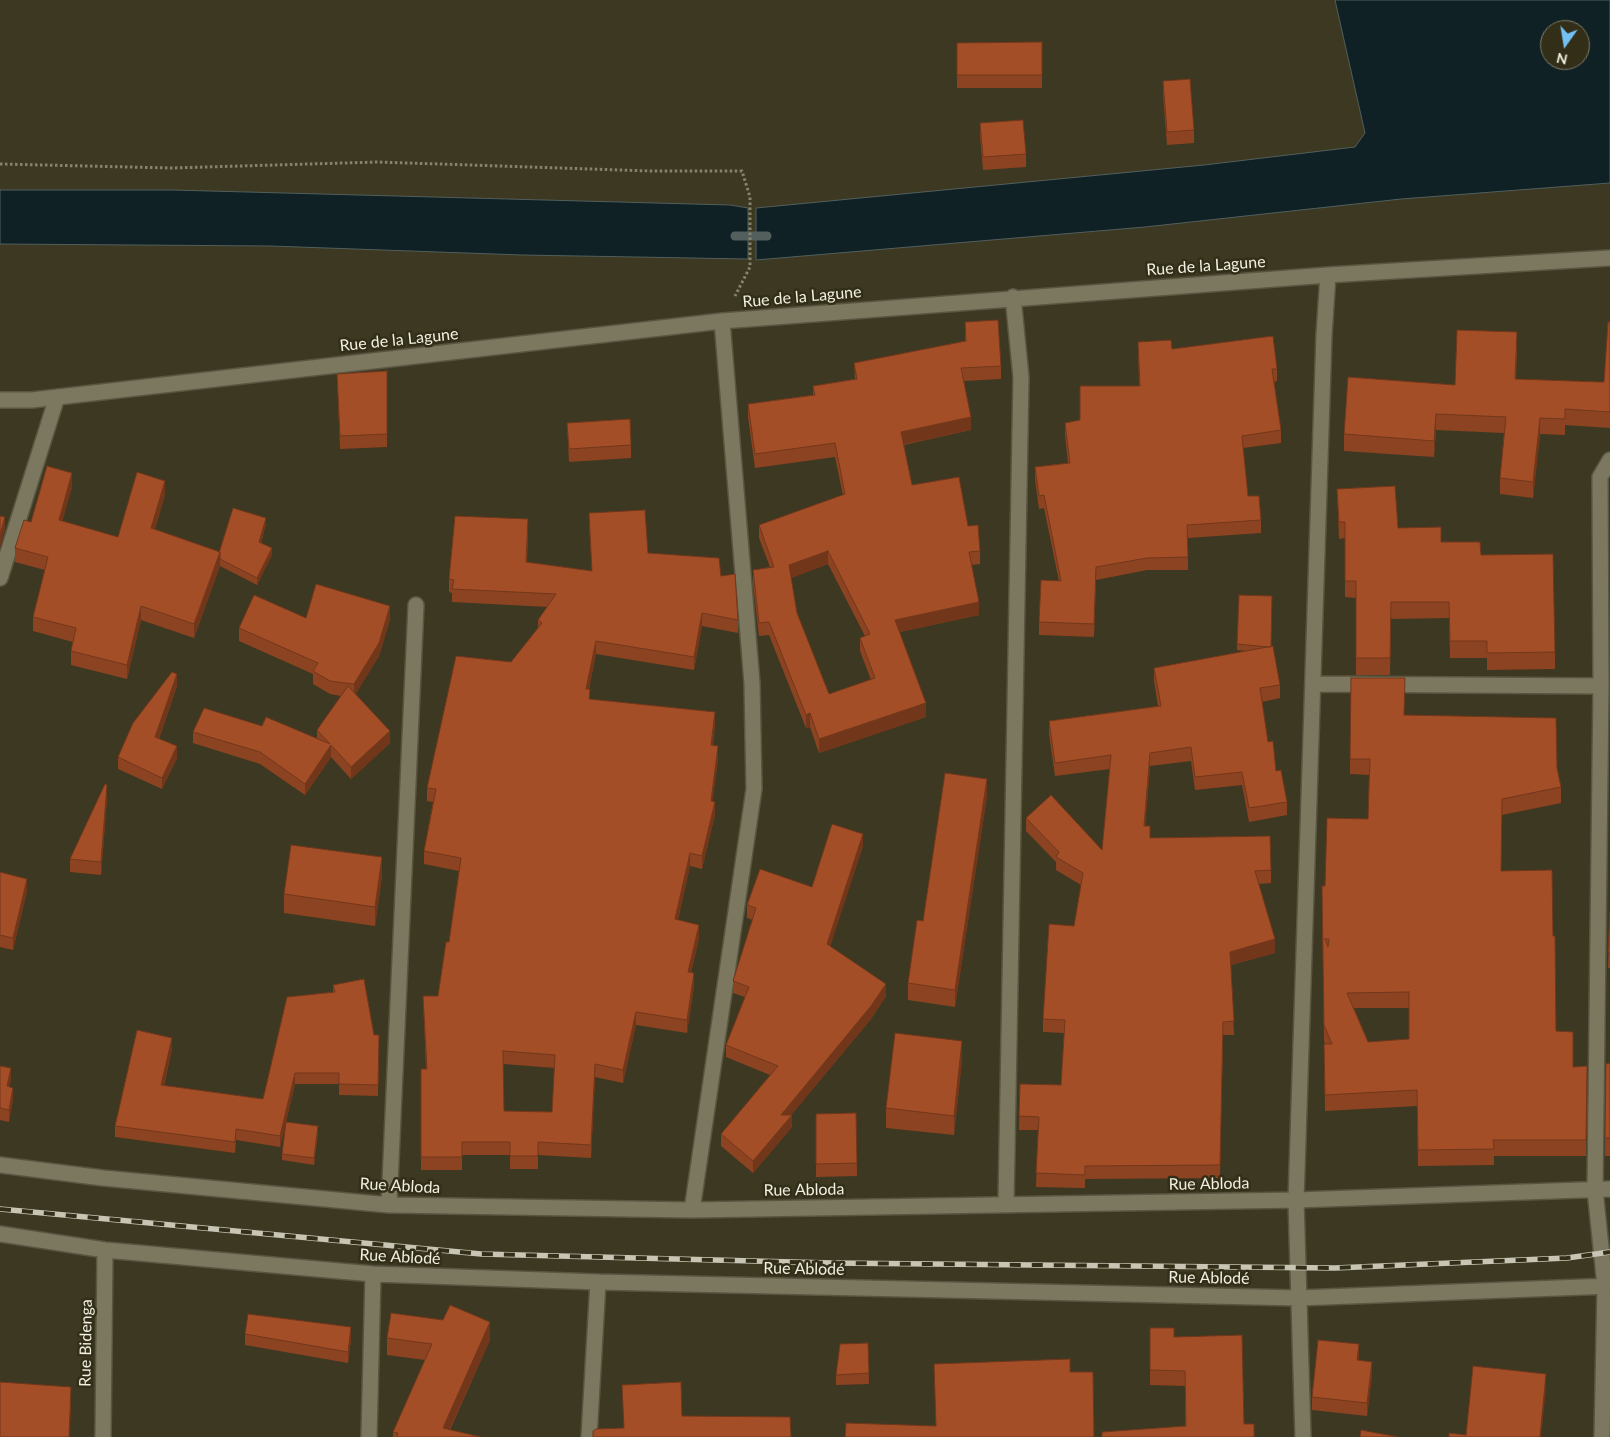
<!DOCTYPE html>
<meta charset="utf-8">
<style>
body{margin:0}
#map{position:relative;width:1610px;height:1437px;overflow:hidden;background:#3c3821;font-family:Lato,sans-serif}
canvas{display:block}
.north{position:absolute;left:1540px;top:20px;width:50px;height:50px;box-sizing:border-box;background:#322e18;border:1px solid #7e7b68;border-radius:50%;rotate:193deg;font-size:14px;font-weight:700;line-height:20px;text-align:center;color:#f1efe1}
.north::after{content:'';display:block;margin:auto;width:18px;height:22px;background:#74c0f6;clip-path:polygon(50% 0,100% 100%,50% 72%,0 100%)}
</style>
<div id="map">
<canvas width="1610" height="1437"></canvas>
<div class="north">N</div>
</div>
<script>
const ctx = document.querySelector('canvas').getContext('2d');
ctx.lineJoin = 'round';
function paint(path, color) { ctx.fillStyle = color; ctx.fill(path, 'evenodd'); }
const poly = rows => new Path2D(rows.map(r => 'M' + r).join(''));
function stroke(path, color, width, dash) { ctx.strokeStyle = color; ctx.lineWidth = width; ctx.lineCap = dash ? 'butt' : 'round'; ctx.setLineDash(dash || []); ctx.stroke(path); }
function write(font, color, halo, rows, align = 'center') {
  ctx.font = font + ' Lato,sans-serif'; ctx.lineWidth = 5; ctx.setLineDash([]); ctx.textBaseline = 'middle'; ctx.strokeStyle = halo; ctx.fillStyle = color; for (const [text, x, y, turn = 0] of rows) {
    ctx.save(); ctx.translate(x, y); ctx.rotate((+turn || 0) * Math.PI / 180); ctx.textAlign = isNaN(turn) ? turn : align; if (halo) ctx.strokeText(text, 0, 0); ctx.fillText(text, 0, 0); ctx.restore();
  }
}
const water = poly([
 [1335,0,1610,0,1610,183,1401,199,1145,227,756,260,756,208,1204,165,1355,147,1365,133,1335,0],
 [1550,30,1580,30,1580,60,1550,60,1550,30],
 [0,190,173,190,730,205,748,208,748,259,522,255,271,246,0,244,0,190]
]);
const stream = poly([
 [735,236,767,236]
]);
const path = poly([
 [0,164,171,168,378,162,651,171,742,171,750,197,750,267,735,296]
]);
const minor = poly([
 [0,400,32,400,722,321,1328,275,1610,258],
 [0,578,57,397],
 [1313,684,1601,686],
 [0,1165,103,1178,389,1205,692,1210,1296,1200,1610,1189],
 [1006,1204,1021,377,1013,297],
 [389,1205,416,605],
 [692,1210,754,789,752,683,722,321],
 [0,1234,105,1250,373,1274,598,1282,1299,1298,1610,1286],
 [103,1437,105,1250],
 [369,1437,373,1274],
 [589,1437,598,1282],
 [1303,1437,1296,1200,1324,335,1328,275],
 [1602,1437,1605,1286,1595,1190,1601,686,1600,477,1610,460]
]);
const rail = poly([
 [0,1209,481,1254,832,1263,1335,1268,1567,1258,1610,1252]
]);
const wall = poly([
 [1042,42,1042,88,957,88,957,43],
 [1163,81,1194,130,1194,143,1167,145,1163,94],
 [980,123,1026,154,1026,167,983,170,980,136],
 [965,322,1001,366,1001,379,964,381,971,430,904,445,912,485,968,526,980,551,980,564,971,565,979,615,900,632,926,717,819,753,810,727,806,728,769,635,759,636,753,584,753,570,770,567,759,538,759,525,843,495,835,457,755,468,748,417,748,404,813,395,813,386,855,379,854,363,965,341],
 [828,564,865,636,860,638,860,651,871,680,829,694,797,613,791,578],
 [1610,322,1610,428,1565,425,1565,435,1540,434,1533,498,1500,494,1500,478,1504,433,1436,430,1434,457,1344,451,1344,434,1455,385,1517,348,1516,379,1599,382,1604,382],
 [1138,342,1172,349,1277,369,1277,381,1274,382,1281,430,1281,443,1243,448,1248,496,1261,520,1261,533,1188,538,1188,570,1147,570,1096,580,1094,637,1039,635,1039,622,1059,581,1044,508,1039,509,1035,480,1035,467,1068,463,1065,435,1065,423,1080,420,1139,386],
 [387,371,387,447,340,449,337,374],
 [567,423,631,445,631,458,569,462],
 [72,487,62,521,118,537,165,495,155,529,220,552,266,524,261,543,272,555,257,585,220,566,194,638,141,620,127,679,71,665,71,651,73,642,33,631,33,617,45,570,15,562,15,548,31,522],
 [1337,489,1398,528,1481,555,1555,652,1555,669,1487,670,1487,658,1450,658,1449,618,1391,619,1390,675,1356,675,1356,598,1345,597,1345,538,1339,539],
 [589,513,648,553,721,576,738,620,738,633,702,626,694,670,596,654,589,689,590,699,715,725,713,745,718,759,712,802,715,815,702,869,690,866,678,920,699,938,691,973,694,986,687,1033,636,1025,623,1083,595,1077,591,1158,538,1155,538,1169,510,1169,510,1155,462,1155,462,1170,421,1170,421,1069,426,1069,423,996,438,996,449,942,459,871,424,864,424,851,433,802,427,801,427,788,511,662,538,629,538,620,548,607,452,602,452,593,449,592,449,579,528,532,527,562,592,571,589,526],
 [503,1064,555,1068,552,1112,504,1111],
 [306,618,390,619,379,656,355,694,390,743,351,779,331,757,305,795,260,764,193,743,193,732,262,726,317,738,317,730,341,696,330,694,313,684,313,674,239,641,239,628],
 [1237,644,1271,647,1280,685,1280,698,1262,702,1268,742,1276,771,1287,802,1287,815,1249,822,1242,785,1195,790,1191,761,1150,766,1145,826,1150,838,1271,870,1271,883,1259,884,1275,953,1231,965,1234,1035,1223,1035,1220,1178,1085,1179,1085,1188,1036,1187,1038,1130,1019,1130,1020,1084,1061,1085,1064,1033,1043,1032,1043,1019,1074,926,1081,885,1056,870,1056,862,1026,831,1026,818,1102,850,1110,769,1055,776,1049,734,1049,721,1158,706,1154,681,1154,668,1246,651,1237,650],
 [177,686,159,739,177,758,162,789,118,769,118,757],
 [1404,715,1557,768,1561,787,1561,803,1502,815,1501,871,1556,1031,1573,1067,1587,1066,1586,1156,1494,1156,1494,1165,1418,1166,1417,1106,1325,1111,1324,1044,1325,1044,1324,1041,1322,886,1325,886,1368,819,1369,775,1350,774,1350,759],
 [1354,1008,1409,1008,1409,1039,1368,1042],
 [987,796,955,1007,908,1000,908,983,923,921],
 [107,798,101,875,70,872,70,859],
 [863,846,830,946,886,996,871,1019,791,1115,792,1127,753,1173,721,1146,721,1134,770,1075,726,1057,726,1045,745,997,733,993,733,981,753,920,747,918,747,905,812,887],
 [0,872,27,891,13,950,0,947],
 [382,876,375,926,284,913,284,894],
 [1610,911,1610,968,1608,968],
 [333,985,374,1035,379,1035,378,1096,339,1095,339,1084,295,1084,280,1147,236,1140,235,1153,115,1137,115,1126,172,1049,164,1086,263,1099,333,992],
 [962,1060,954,1135,886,1128,886,1108],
 [1610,1063,1610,1156,1605,1156,1606,1064],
 [0,1066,11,1080,9,1087,13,1099,9,1122,0,1120],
 [856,1113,857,1176,816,1177,816,1114],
 [318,1132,314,1165,282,1160,282,1154],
 [1150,1328,1174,1337,1244,1424,1185,1426,1185,1386,1150,1385],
 [245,1334,351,1339,348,1363,245,1345],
 [387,1338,490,1340,450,1430,481,1437,393,1437,393,1432,425,1360,387,1355],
 [868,1343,869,1384,836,1385,836,1375],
 [1359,1357,1358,1360,1372,1375,1367,1416,1312,1410,1312,1397]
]);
const shadedWall = poly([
 [1436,414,1436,430,1434,457,1434,441],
 [971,417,971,430,901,445,901,432],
 [1540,418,1540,434,1533,498,1533,482],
 [72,473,72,487,59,534,59,520],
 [165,481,165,495,151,542,151,528],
 [5,517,5,529,0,547,0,535],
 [266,518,266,524,259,549,259,542],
 [272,548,272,555,257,585,257,578],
 [828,551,828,564,789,579,789,565],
 [220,552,220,566,194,638,194,624],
 [1096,567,1096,580,1094,637,1094,624],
 [979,602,979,615,895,633,895,620],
 [141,606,141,620,127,679,127,665],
 [390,606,390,619,379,656,354,697,354,684],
 [702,613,702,626,694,670,694,657],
 [596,641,596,654,586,702,586,689],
 [177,674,177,686,155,749,155,737],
 [926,703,926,717,819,753,819,739],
 [715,712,715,725,711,758,711,745],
 [810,713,810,727,806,728,806,715],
 [390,731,390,743,351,779,351,767],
 [331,745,331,757,305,795,305,784],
 [177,746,177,758,162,789,162,778],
 [718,746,718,759,711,814,711,801],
 [1150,753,1150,766,1144,839,1144,826],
 [987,779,987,796,955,1007,955,990],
 [107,785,107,798,101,875,101,862],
 [715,802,715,815,702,869,702,856],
 [863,834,863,846,827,956,827,944],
 [690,853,690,866,675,932,675,919],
 [382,857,382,876,375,926,375,907],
 [27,879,27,891,13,950,13,938],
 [699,925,699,938,688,985,688,972],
 [1275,939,1275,953,1230,965,1230,952],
 [694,973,694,986,687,1033,687,1020],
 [886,984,886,996,871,1019,781,1127,781,1115],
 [636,1012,636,1025,623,1083,623,1070],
 [172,1038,172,1049,161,1096,161,1085],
 [962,1041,962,1060,954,1135,954,1116],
 [595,1064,595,1077,591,1158,591,1145],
 [11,1068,11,1080,7,1098,7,1086],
 [295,1073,295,1084,280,1147,280,1136],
 [13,1088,13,1099,9,1122,9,1110],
 [792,1115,792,1127,753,1173,753,1161],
 [318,1126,318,1132,314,1165,314,1158],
 [236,1129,236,1140,235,1153,235,1142],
 [490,1322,490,1340,446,1437,443,1428],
 [351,1327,351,1339,348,1363,348,1352],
 [1359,1344,1359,1357,1357,1373,1357,1360],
 [1372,1362,1372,1375,1367,1416,1367,1403],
 [1546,1374,1546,1389,1541,1437,1540,1437],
 [71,1387,71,1402,70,1437,69,1437]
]);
const building = poly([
 [1042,42,1042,75,957,75,957,43,1042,42],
 [1190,79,1194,130,1167,132,1163,81,1190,79],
 [1023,120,1026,154,983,157,980,123,1023,120],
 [998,320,1001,366,961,368,971,417,901,432,912,485,959,477,968,526,978,525,980,551,969,552,979,602,895,620,926,703,819,739,810,713,806,715,769,622,759,623,753,570,774,567,759,525,845,494,835,443,755,454,748,404,815,395,813,386,857,379,854,363,966,341,965,322,998,320],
 [828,551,870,634,860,638,875,678,829,694,797,613,789,565,828,551],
 [1608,322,1610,322,1610,412,1565,409,1565,419,1540,418,1533,482,1500,478,1506,417,1436,414,1434,441,1344,434,1348,377,1455,385,1457,330,1517,332,1515,379,1599,382,1604,382,1608,322],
 [1273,336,1277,369,1272,369,1281,430,1242,436,1248,496,1259,496,1261,520,1187,525,1188,557,1147,558,1096,567,1094,624,1039,622,1041,580,1061,581,1044,495,1039,496,1035,467,1070,463,1065,423,1080,420,1080,386,1140,386,1138,342,1171,340,1172,349,1273,336],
 [387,371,387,434,340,436,337,374,387,371],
 [630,419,631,445,569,449,567,423,630,419],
 [47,466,72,473,59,520,118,537,137,472,165,481,151,528,220,552,194,624,141,606,127,665,71,651,76,628,33,617,48,557,15,548,24,520,31,522,47,466],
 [1395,486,1398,528,1441,527,1441,542,1480,542,1481,555,1553,554,1555,652,1487,653,1487,641,1450,641,1449,602,1391,602,1390,658,1356,658,1356,581,1345,581,1345,522,1339,522,1337,489,1395,486],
 [233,508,266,518,259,542,272,548,257,578,220,559,220,552,219,553,233,508],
 [645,510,648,553,719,558,721,576,735,574,738,620,702,613,694,657,596,641,586,689,590,689,589,699,715,712,711,745,718,746,711,801,715,802,702,856,690,853,675,919,699,925,688,972,694,973,687,1020,636,1012,623,1070,595,1064,591,1145,538,1142,538,1156,510,1156,510,1142,462,1142,462,1157,421,1157,421,1069,427,1069,423,996,438,996,446,942,449,942,461,858,424,851,436,789,427,788,456,656,511,662,542,623,538,620,556,594,452,589,454,580,449,579,455,516,528,519,526,562,592,571,589,513,645,510],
 [503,1051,555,1055,552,1112,504,1111,503,1051],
 [0,516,5,517,0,535,0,516],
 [316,584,390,606,379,643,354,684,330,681,313,671,318,663,239,628,254,595,306,618,316,584],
 [1239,595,1272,596,1271,647,1268,647,1237,644,1239,595],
 [1273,646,1280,685,1260,688,1268,742,1273,741,1276,771,1281,770,1287,802,1249,808,1242,772,1195,777,1191,747,1150,753,1144,826,1150,826,1150,838,1270,836,1271,870,1255,871,1275,939,1230,952,1234,1021,1223,1022,1220,1165,1085,1166,1085,1175,1036,1173,1039,1117,1019,1116,1020,1084,1061,1085,1065,1020,1043,1019,1049,924,1074,926,1083,873,1056,857,1059,852,1026,818,1051,795,1102,850,1111,755,1055,763,1049,721,1161,706,1154,668,1273,646],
 [172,672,177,674,155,737,177,746,162,778,118,757,133,723,172,672],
 [1351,678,1405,678,1404,715,1556,718,1557,768,1561,787,1502,799,1501,871,1552,870,1553,936,1555,936,1556,1031,1573,1032,1573,1067,1587,1066,1586,1140,1493,1140,1494,1149,1418,1150,1417,1090,1325,1095,1324,1044,1332,1044,1324,1025,1322,886,1325,886,1327,818,1368,819,1370,759,1350,759,1351,678],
 [1325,939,1329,939,1328,947,1325,939],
 [1409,992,1409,1039,1368,1042,1347,993,1409,992],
 [348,686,390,731,351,767,331,745,305,784,260,752,193,732,204,708,262,726,266,717,330,744,317,730,348,686],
 [945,773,987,779,955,990,908,983,917,920,923,921,945,773],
 [105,784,107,785,101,862,70,859,105,784],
 [832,824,863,834,827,944,886,984,871,1006,781,1115,792,1115,753,1161,721,1134,778,1066,726,1045,749,987,733,981,756,908,747,905,760,869,812,887,832,824],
 [291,845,382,857,375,907,284,894,291,845],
 [0,872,27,879,13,938,0,935,0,872],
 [1610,911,1610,953,1608,953,1610,911],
 [364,979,374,1035,379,1035,378,1085,339,1084,339,1073,295,1073,280,1136,236,1129,235,1142,115,1126,137,1030,172,1038,161,1085,263,1099,287,997,335,992,333,985,364,979],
 [895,1033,962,1041,954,1116,886,1108,895,1033],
 [1610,1063,1610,1138,1605,1138,1606,1064,1610,1063],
 [0,1066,11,1068,7,1086,13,1088,9,1110,0,1108,0,1066],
 [856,1113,857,1163,816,1164,816,1114,856,1113],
 [286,1122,318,1126,314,1158,282,1154,286,1122],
 [450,1305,490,1322,443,1428,481,1437,397,1437,398,1433,393,1432,432,1344,387,1338,391,1313,443,1320,450,1305],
 [248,1314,351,1327,348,1352,245,1334,248,1314],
 [1150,1328,1174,1328,1174,1337,1242,1335,1244,1424,1254,1424,1254,1437,1102,1437,1102,1432,1186,1426,1185,1371,1150,1370,1150,1328],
 [1318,1340,1359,1344,1357,1360,1372,1362,1367,1403,1312,1397,1318,1340],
 [868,1343,869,1373,836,1375,840,1344,868,1343],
 [1070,1359,1070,1372,1093,1372,1094,1437,845,1437,846,1423,936,1426,934,1364,1070,1359],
 [1473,1366,1546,1374,1540,1437,1449,1437,1449,1433,1466,1435,1473,1366],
 [0,1382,71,1387,69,1437,0,1437,0,1382],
 [681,1382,682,1416,790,1417,791,1437,593,1437,593,1431,596,1429,624,1428,622,1385,681,1382],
 [1361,1430,1398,1437,1360,1437,1361,1430]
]);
const streetNames = [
 ["Rue de la Lagune",1206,266,-4],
 ["Rue de la Lagune",802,297,-5],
 ["Rue de la Lagune",399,340,-6],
 ["Rue Abloda",1209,1184,-1],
 ["Rue Abloda",400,1186,3],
 ["Rue Abloda",804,1190,-1],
 ["Rue Ablodé",400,1257,3],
 ["Rue Ablodé",804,1269,1],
 ["Rue Ablodé",1209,1278,1],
 ["Rue Bidenga",86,1343,-89]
];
paint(water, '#0f2124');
stroke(water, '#535f5d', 1);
stroke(stream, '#535f5d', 9);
stroke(minor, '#595541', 18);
stroke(path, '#868370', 3, [2.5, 2.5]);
stroke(minor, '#7c785f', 15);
stroke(rail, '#c8c5b5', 5.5);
stroke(rail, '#322e18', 4, [11]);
paint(wall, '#8c4322');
paint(shadedWall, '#72371b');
paint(building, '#a34e27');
stroke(building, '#72371b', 1);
write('16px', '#f1efe1', '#322e18', streetNames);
</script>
